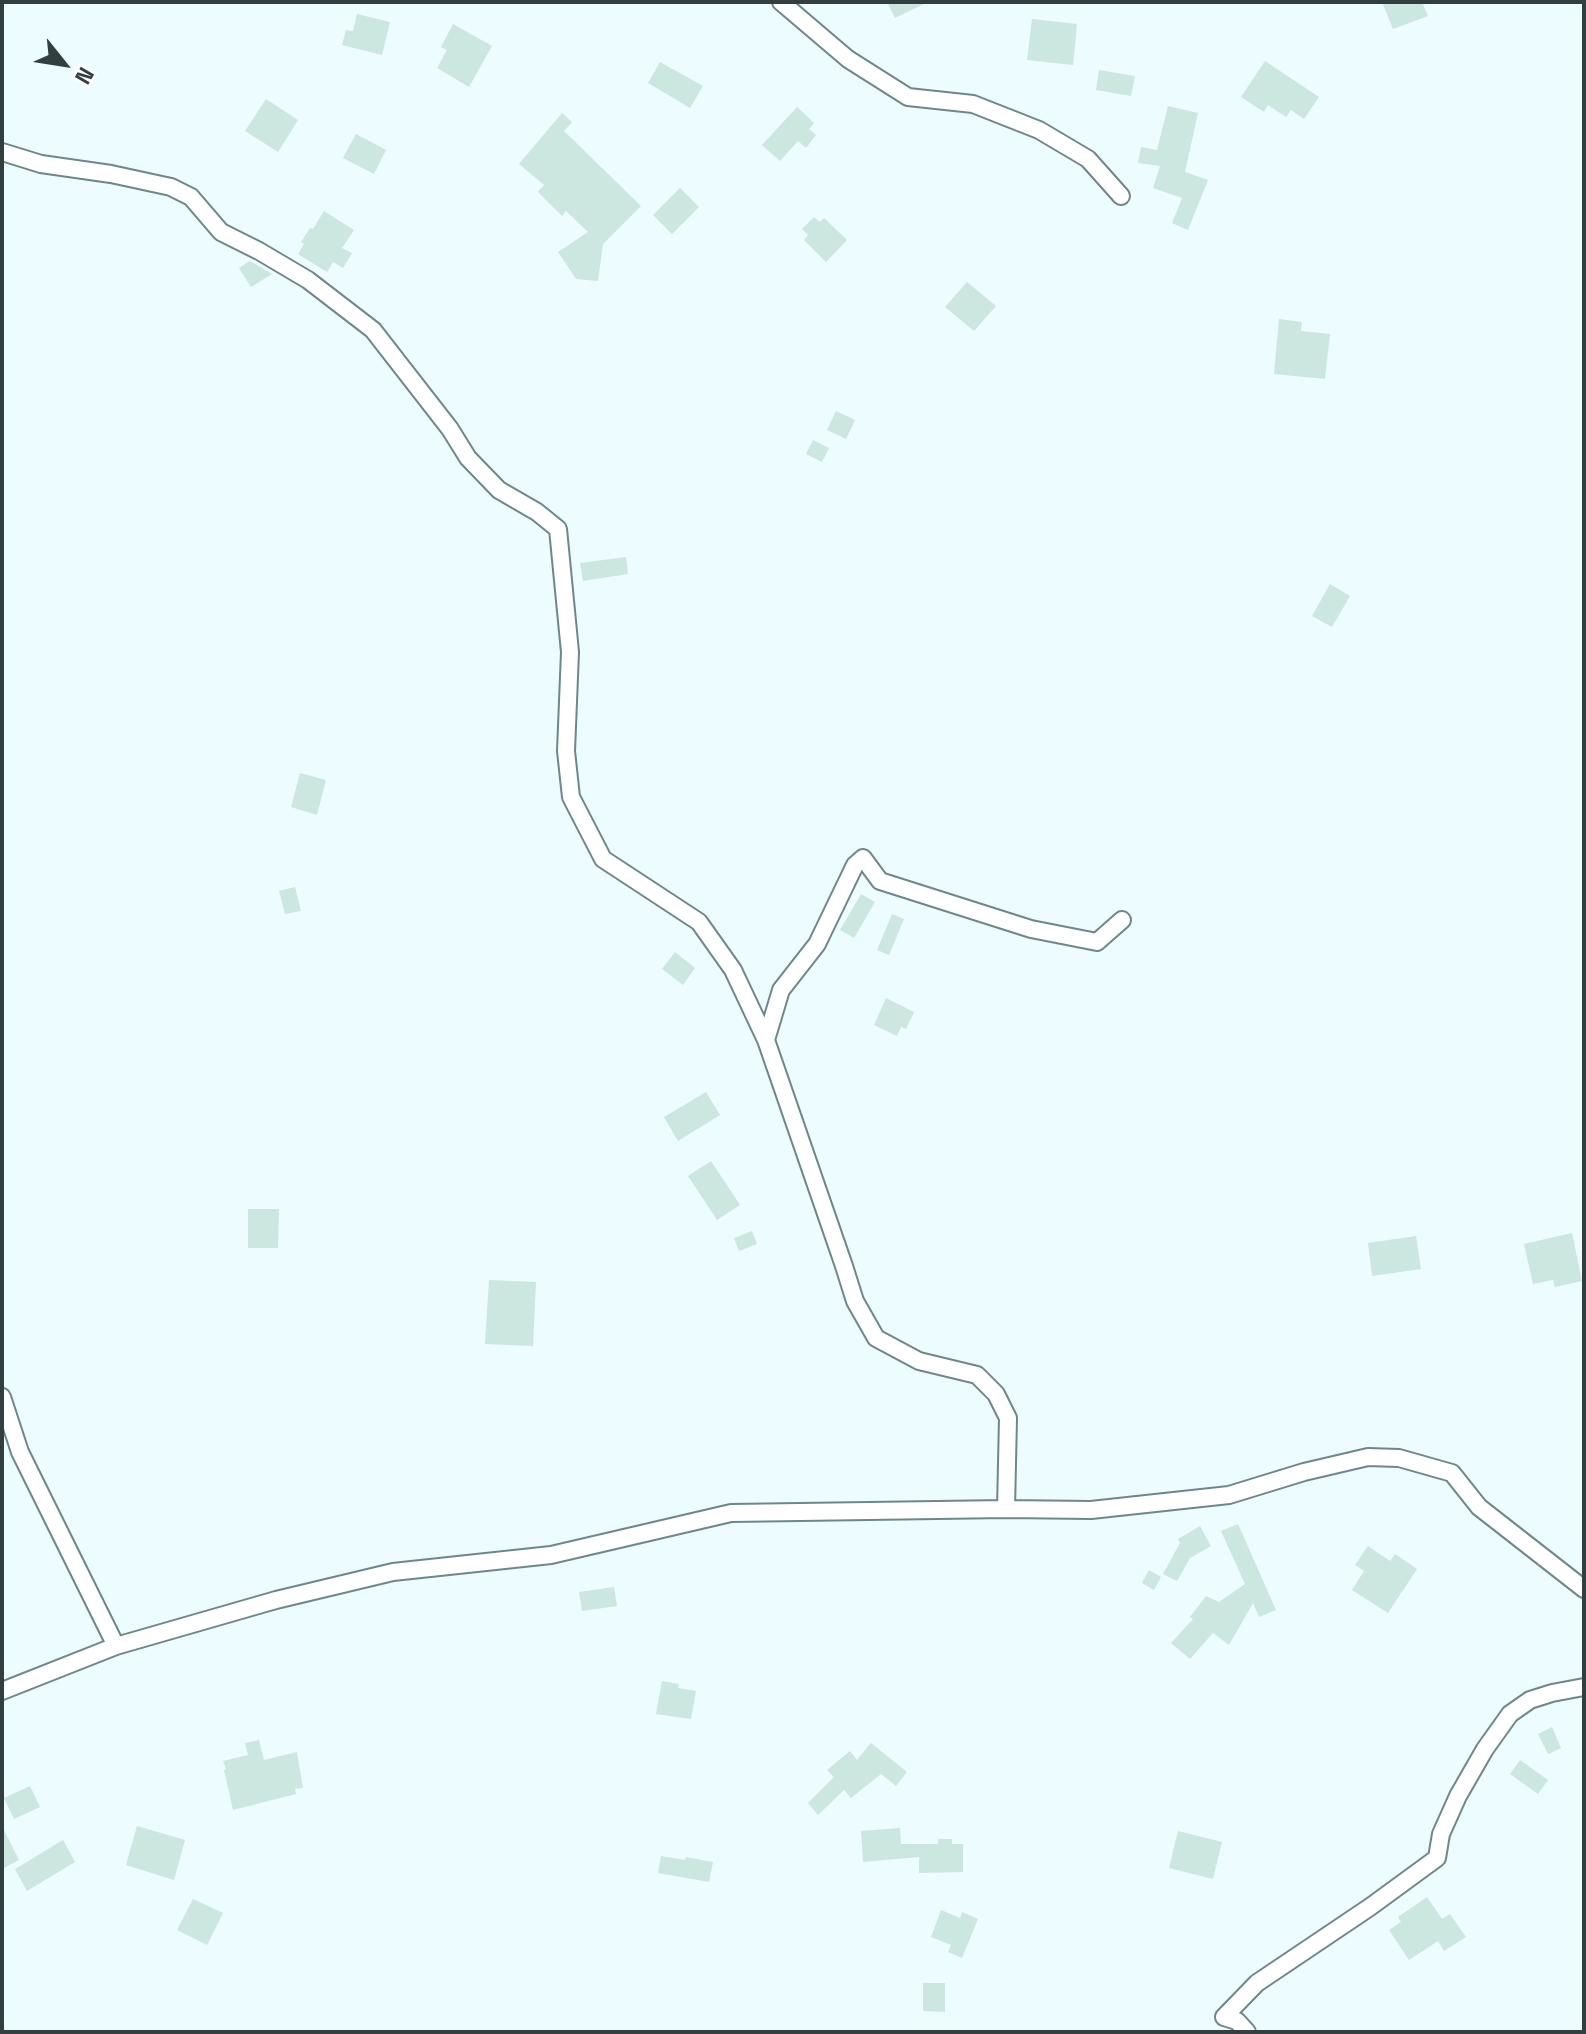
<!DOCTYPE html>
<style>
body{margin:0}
#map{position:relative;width:1586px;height:2034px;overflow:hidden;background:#ecfcff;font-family:"Space Grotesk",sans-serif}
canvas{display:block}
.frame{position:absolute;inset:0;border:4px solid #333e40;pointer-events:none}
.north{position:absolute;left:24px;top:24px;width:80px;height:80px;-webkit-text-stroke:6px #fff;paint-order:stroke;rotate:120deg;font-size:22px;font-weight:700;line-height:32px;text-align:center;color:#333e40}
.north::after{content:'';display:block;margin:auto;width:28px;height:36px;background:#333e40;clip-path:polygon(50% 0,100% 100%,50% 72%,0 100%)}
</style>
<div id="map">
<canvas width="1586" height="2034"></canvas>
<div class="frame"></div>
<div class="north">N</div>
</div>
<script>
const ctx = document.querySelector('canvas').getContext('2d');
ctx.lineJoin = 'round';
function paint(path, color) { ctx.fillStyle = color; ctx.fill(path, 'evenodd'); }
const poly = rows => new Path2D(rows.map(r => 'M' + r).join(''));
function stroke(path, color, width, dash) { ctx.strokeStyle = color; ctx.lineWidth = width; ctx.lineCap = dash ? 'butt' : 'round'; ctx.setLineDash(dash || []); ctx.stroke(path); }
const building = poly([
 [887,2,928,2,895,18],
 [1382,2,1422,2,1428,16,1393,29],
 [357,14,390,22,382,55,342,45,346,30,353,31],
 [1032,19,1077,24,1073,65,1027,60],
 [453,24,492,46,469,87,437,68,447,50,441,47],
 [1265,61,1319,97,1304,119,1291,110,1286,117,1268,105,1264,112,1241,97],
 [660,62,703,86,690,108,648,83],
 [1099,70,1135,76,1131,96,1096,90],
 [266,99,298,120,278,152,245,131],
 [1168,106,1198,113,1185,172,1208,180,1188,230,1172,223,1182,198,1153,188,1160,166,1138,163,1141,147,1157,150],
 [797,107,814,123,809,129,816,135,806,148,798,141,780,161,762,145],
 [562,113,572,122,564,131,641,206,603,244,598,281,576,279,558,252,588,232,566,211,562,216,538,192,544,185,519,164],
 [356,134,386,150,374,174,343,158],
 [680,188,699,207,672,234,653,215],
 [324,211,354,230,342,248,352,253,343,268,333,262,327,272,298,254,304,244,301,242,310,228,313,229],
 [814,217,820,222,824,218,847,240,826,262,804,240,808,235,802,229],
 [250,261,272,274,251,287,239,268],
 [967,282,996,306,974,331,945,307],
 [1279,319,1302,322,1301,331,1330,334,1325,379,1274,374],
 [836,411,855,420,846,439,827,430],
 [813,440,829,448,822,462,806,454],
 [626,557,628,574,583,581,580,563],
 [1330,584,1350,596,1332,627,1312,616],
 [300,773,326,780,317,815,291,807],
 [295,887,301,911,285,914,279,891],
 [861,894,875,902,854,938,840,930],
 [892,914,904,919,889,955,877,950],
 [675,952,695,968,683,985,662,969],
 [886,998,914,1012,906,1029,901,1027,897,1036,874,1025],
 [706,1092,720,1115,678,1141,664,1117],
 [711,1161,740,1205,717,1220,688,1176],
 [248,1209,279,1209,278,1248,248,1248],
 [752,1231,757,1244,739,1251,734,1238],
 [1572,1233,1582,1281,1555,1287,1553,1280,1533,1284,1524,1244],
 [1416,1236,1421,1269,1372,1276,1368,1243],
 [489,1280,536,1282,533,1346,485,1344],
 [1238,1524,1276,1610,1259,1617,1253,1603,1229,1645,1213,1633,1190,1659,1171,1643,1193,1619,1190,1617,1206,1596,1219,1602,1245,1584,1221,1531],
 [1200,1526,1211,1546,1190,1558,1177,1581,1163,1574,1180,1543,1178,1539],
 [1368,1546,1390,1561,1395,1554,1417,1569,1388,1613,1352,1590,1364,1571,1355,1565],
 [1149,1570,1161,1577,1154,1590,1142,1583],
 [614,1587,617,1606,582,1611,579,1592],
 [662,1681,679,1684,678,1688,696,1691,691,1719,656,1714],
 [1552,1727,1561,1748,1548,1754,1538,1734],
 [259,1740,264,1760,297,1752,303,1788,295,1789,296,1794,233,1810,224,1770,226,1769,223,1761,248,1755,245,1743],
 [871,1743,907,1772,896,1786,881,1774,851,1798,844,1790,818,1815,808,1803,834,1777,827,1770,850,1751,857,1760],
 [1520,1760,1548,1780,1538,1794,1510,1774],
 [30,1786,40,1807,14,1819,4,1798],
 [2,1826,19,1860,2,1869],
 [137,1826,185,1840,174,1880,126,1865],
 [900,1828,901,1844,938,1844,938,1839,952,1839,952,1844,963,1844,963,1872,919,1873,919,1857,863,1862,861,1831],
 [1178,1831,1222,1842,1213,1879,1169,1868],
 [63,1840,75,1862,27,1891,15,1869],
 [661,1856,685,1860,686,1857,713,1862,709,1882,658,1873],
 [1427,1897,1442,1919,1450,1914,1466,1937,1444,1951,1438,1941,1409,1960,1389,1930,1401,1922,1398,1917],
 [193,1899,223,1913,207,1945,177,1930],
 [941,1910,960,1918,962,1912,978,1919,962,1958,948,1952,951,1945,931,1937],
 [923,1983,945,1983,945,2012,923,2011]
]);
const street = poly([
 [781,2,848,59,908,97,973,104,1039,130,1088,159,1121,196],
 [2,152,41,164,111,174,171,187,191,197,221,232,259,251,308,280,373,330,450,429,468,458,499,490,537,512,558,529,570,652,566,751,571,797,603,859,699,922,733,970,766,1040,844,1266,855,1301,876,1338,919,1361,977,1375,996,1394,1008,1418,1006,1509],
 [766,1040,781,990,817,944,855,865,863,858,880,881,1031,929,1097,942,1122,920],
 [2,1397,20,1452,116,1646],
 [2,1691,116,1646,276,1600,393,1572,551,1555,731,1513,1006,1509,1091,1510,1229,1495,1304,1472,1368,1457,1399,1458,1452,1473,1479,1507,1584,1589],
 [1247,2032,1237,2021,1224,2017,1257,1983,1370,1907,1437,1858,1441,1834,1458,1796,1485,1749,1510,1714,1530,1700,1552,1693,1584,1687]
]);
paint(building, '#cce6e0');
stroke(street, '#6e878b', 20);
stroke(street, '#fff', 16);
</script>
